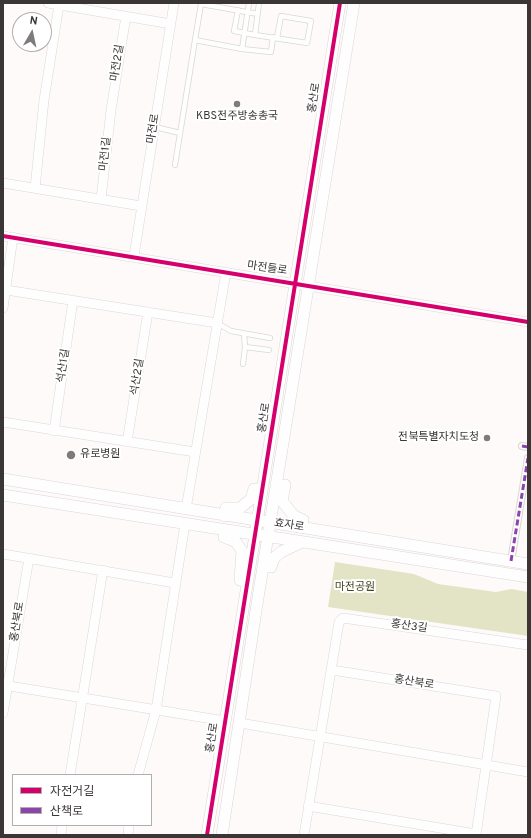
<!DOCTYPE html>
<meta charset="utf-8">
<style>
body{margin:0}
#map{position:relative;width:531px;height:838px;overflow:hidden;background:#fdfaf9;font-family:Overpass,"Noto Sans KR",sans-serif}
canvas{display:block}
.frame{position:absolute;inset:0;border:4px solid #3a3635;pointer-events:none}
.legend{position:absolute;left:12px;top:774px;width:140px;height:52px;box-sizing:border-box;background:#fff;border:1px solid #b0afae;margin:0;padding:5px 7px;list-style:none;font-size:12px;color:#3a3635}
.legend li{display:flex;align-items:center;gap:8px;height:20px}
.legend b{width:20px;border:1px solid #b0afae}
.north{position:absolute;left:12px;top:12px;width:40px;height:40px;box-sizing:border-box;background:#fff;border:1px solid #b0afae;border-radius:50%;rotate:9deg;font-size:11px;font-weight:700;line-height:16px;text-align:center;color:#3a3635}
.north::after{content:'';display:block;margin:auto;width:14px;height:18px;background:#7e7b7a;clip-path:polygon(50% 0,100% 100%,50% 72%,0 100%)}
</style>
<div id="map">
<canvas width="531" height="838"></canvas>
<div class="frame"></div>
<ul class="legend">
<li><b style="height:5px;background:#d6006c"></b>자전거길</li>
<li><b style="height:5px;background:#8e44ad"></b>산책로</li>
</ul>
<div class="north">N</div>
</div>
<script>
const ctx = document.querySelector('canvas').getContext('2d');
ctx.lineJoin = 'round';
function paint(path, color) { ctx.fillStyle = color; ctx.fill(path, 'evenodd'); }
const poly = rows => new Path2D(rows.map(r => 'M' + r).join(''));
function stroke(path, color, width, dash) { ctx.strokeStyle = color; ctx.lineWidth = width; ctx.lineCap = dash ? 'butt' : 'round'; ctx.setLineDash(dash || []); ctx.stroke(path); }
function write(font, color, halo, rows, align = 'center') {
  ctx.font = font + ' Overpass,"Noto Sans KR",sans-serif'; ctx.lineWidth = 4; ctx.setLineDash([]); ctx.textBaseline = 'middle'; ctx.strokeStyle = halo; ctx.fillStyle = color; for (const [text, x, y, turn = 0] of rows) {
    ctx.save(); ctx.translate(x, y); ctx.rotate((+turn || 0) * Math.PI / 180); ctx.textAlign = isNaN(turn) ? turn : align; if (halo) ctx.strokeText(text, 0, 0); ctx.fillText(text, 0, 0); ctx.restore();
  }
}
const green = poly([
 [335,562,414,574,438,584,496,592,511,589,528,592,528,636,328,607]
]);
const service = poly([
 [238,10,234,31,255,35,307,43,311,21,281,16,277,38],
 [255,35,259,3],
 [195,40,201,4,258,14],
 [242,49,271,52,273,37],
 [155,127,180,133],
 [175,165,195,40,242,49,249,3],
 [217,323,231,331,270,338],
 [245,347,269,350],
 [243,364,245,347,244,334]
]);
const pedestrian = poly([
 [522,446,528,447],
 [511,561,528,458]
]);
const minor = poly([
 [48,3,171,24],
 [3,183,141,206],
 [35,188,44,100,59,5],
 [101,199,111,110,126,16],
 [3,236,528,322],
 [134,256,174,3],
 [6,290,217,323],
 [3,308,13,237],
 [3,422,195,452],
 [54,431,73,300],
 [127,442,148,312],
 [186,509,226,272],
 [3,554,175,583],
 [332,670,496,696,476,835],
 [3,685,225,721],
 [3,713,29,558],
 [240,723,528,772],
 [70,775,103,570],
 [138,775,156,710,185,524],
 [308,806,476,834],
 [61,835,62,825],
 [128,835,129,825],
 [304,835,339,622,343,618,528,645]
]);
const tertiary = poly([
 [3,479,528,564],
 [285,485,282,501,294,516,303,520,302,528],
 [3,495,528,577],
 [225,516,226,508,240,508,251,499,254,489,262,489],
 [225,530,224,537,236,542,242,551,240,580,247,581],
 [264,566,271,567,274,558,281,552,302,542],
 [207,835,340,3],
 [222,835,257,604,354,3]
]);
const quiet = poly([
 [522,446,528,447],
 [511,561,528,458]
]);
const cycleway = poly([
 [3,236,528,322],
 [207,835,340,3]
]);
const markers = [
 [237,104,4,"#7e7b7a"],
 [487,438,4,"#7e7b7a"],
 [71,455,5,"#7e7b7a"]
];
const streetNames = [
 ["마전2길",118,63,-81],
 ["홍산로",315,98,-81],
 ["마전로",154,129,-81],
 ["마전1길",106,154,-84],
 ["마전들로",267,269,8],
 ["석산1길",64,366,-81],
 ["석산2길",138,377,-81],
 ["홍산로",265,418,-81],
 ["효자로",289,526,9],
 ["홍산북로",18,622,-81],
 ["홍산3길",409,627,8],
 ["홍산북로",414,683,9],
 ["홍산로",213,738,-81]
];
const poiNames = [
 ["KBS전주방송총국",237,117],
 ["전북특별자치도청",479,438,"right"],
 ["유로병원",80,455,"left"]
];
const parkNames = [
 ["마전공원",355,588]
];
paint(green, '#e3e4c5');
stroke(service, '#dad7d6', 6);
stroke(pedestrian, '#dad7d6', 8);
stroke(minor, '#dad7d6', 10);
stroke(tertiary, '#dad7d6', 12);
stroke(service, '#fffefe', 4.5);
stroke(pedestrian, '#fffefe', 6);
stroke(minor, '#fffefe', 9);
stroke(tertiary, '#fffefe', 11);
stroke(quiet, '#8e44ad', 3, [6, 3]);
stroke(cycleway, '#d6006c', 4);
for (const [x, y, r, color] of markers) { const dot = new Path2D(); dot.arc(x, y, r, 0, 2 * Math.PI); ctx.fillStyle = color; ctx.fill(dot); stroke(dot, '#fff', 1.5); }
write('11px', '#3a3635', '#fff', streetNames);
write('11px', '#3a3635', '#fff', poiNames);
write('11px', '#464820', '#fff', parkNames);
</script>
